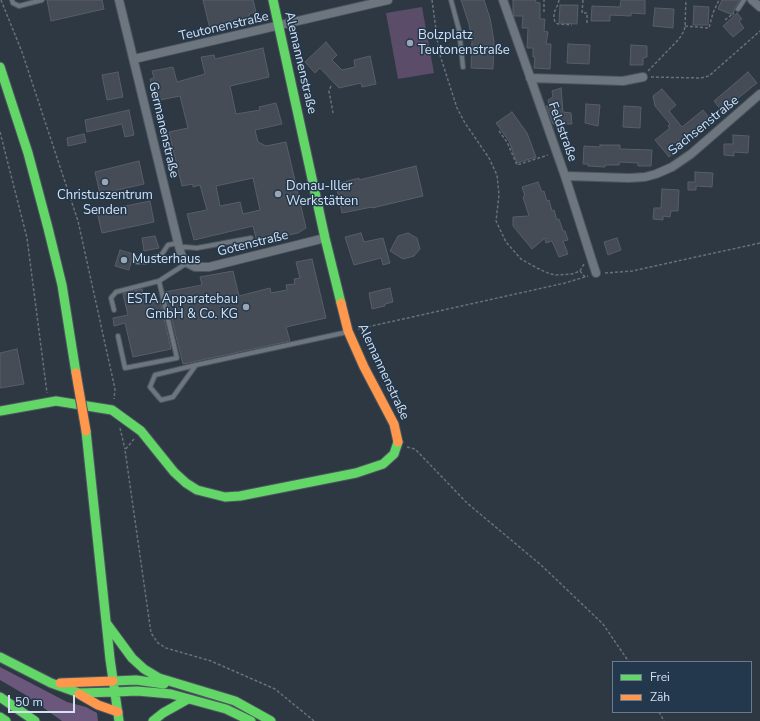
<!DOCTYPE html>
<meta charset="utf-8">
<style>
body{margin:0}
#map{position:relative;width:760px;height:721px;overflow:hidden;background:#2d3843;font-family:"Nunito Sans",sans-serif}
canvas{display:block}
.legend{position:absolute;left:612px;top:661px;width:140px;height:52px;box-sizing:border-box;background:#23374d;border:1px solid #6a7b8e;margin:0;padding:5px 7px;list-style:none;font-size:12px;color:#d4e1ef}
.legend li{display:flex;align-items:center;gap:8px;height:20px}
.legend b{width:20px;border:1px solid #6a7b8e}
.scale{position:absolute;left:8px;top:695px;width:67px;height:18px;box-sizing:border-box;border:2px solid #d4e1ef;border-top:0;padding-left:5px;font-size:12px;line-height:14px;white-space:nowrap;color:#d4e1ef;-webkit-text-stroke:3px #23374d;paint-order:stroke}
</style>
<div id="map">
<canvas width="760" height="721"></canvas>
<ul class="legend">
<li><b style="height:5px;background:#63d668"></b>Frei</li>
<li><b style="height:5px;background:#ff974d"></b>Zäh</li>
</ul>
<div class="scale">50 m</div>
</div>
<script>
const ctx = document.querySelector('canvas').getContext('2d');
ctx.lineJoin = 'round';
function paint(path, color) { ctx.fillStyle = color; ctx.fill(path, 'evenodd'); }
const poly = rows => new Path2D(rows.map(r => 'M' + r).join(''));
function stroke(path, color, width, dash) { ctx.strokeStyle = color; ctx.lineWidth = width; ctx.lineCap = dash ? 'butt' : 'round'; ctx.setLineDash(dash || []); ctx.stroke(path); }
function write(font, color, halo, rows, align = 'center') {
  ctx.font = font + ' "Nunito Sans",sans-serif'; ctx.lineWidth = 3; ctx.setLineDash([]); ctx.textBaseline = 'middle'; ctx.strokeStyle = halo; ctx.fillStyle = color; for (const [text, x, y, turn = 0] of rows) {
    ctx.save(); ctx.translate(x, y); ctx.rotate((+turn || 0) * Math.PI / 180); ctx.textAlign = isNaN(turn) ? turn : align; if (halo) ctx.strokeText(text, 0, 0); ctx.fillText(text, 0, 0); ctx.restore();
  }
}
const green = poly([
 [422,7,434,73,398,79,386,13]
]);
const forest = poly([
 [0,667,67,702,86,707,97,713,98,721,62,721,24,694,0,680]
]);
const building = poly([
 [47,0,102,0,104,9,51,21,47,0],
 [203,0,253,0,256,12,249,14,250,20,210,29,203,0],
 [461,0,484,0,490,18,494,41,493,69,471,68,472,40,469,24,461,0],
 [513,0,536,0,535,2,540,3,540,19,545,19,544,31,548,32,546,44,551,44,550,69,534,68,535,57,533,57,533,48,527,48,528,28,522,28,523,16,514,16,513,11,513,0],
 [621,0,645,0,645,14,631,13,631,16,610,15,610,21,591,21,592,6,620,7,621,0],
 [722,0,740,0,735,7,733,15,718,9,722,0],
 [560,5,578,5,577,24,559,23,560,5],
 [694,6,709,7,708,25,693,25,694,6],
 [655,8,674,9,673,28,653,26,655,8],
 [737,13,742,19,739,21,744,28,733,37,723,26,737,13],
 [326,42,337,55,332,60,342,70,355,67,354,60,370,56,376,84,362,87,361,83,339,88,320,68,315,73,305,62,326,42],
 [568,44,590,45,589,64,567,63,568,44],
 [631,45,647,46,647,57,643,58,643,65,630,65,631,45],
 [263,48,269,77,230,86,236,114,260,110,259,107,276,103,282,124,255,130,258,142,266,146,286,142,306,228,298,233,257,242,253,226,194,240,187,214,207,210,200,185,193,187,193,184,182,186,169,132,188,128,180,96,160,100,156,86,152,87,150,79,154,78,152,71,173,67,177,82,205,74,201,57,214,55,215,59,263,48],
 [253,178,260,210,243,214,240,202,220,206,216,186,253,178],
 [118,72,123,97,107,100,102,75,118,72],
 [748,72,757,83,722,111,714,101,748,72],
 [561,88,563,112,571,113,572,124,553,124,546,106,549,106,548,100,553,97,552,91,561,88],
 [662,89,676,105,669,111,682,127,703,110,711,120,679,145,681,147,669,157,655,140,670,128,668,126,670,124,655,106,653,96,662,89],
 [586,104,600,105,598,126,585,123,586,104],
 [624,106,641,107,640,128,623,127,624,106],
 [129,110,134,135,125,137,122,124,87,132,85,120,129,110],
 [512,112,527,133,536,157,517,163,509,141,496,123,512,112],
 [84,134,86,142,68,146,67,138,84,134],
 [733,135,749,136,748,153,734,152,734,156,724,155,724,144,733,144,733,135],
 [600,145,620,145,620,149,652,150,651,166,638,166,638,163,620,162,619,165,605,165,605,167,588,166,588,164,583,164,584,146,600,147,600,145],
 [139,161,144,184,100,194,95,172,139,161],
 [416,166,423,196,372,208,372,207,342,213,336,184,359,178,359,180,416,166],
 [695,172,713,173,712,187,696,186,696,190,688,190,688,182,695,182,695,172],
 [538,182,542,192,544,191,547,201,549,200,552,211,554,210,557,220,559,219,563,231,565,231,568,240,563,241,568,254,559,257,552,241,546,243,545,238,532,249,513,226,513,217,529,216,523,197,525,196,522,187,538,182],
 [662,189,679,190,678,211,671,211,670,217,663,216,663,220,653,219,654,208,661,208,662,189],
 [150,201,154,222,102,233,97,212,150,201],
 [361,233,364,242,383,238,390,263,383,265,381,258,354,265,345,237,361,233],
 [408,233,417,238,420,249,414,256,403,259,390,251,398,236,408,233],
 [155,236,159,248,144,251,142,238,155,236],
 [617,238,621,250,608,255,604,242,617,238],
 [120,250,133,254,129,270,115,266,120,250],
 [312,259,326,318,286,327,290,341,183,364,165,292,202,285,200,277,233,271,239,296,270,288,271,293,287,290,286,285,295,284,294,279,300,278,296,262,312,259],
 [390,288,393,302,385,304,385,306,372,309,369,293,390,288],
 [142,289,146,304,160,301,171,349,133,357,125,323,114,326,113,318,128,315,123,294,142,289],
 [17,349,24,384,0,388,0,353,17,349]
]);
const path = poly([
 [1,0,22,52,78,221,115,389,114,399],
 [432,0,439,52,457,108,465,123,489,158,497,175,499,195,496,221,506,242,521,259,537,268,550,274,556,275,572,274,580,271,584,264],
 [559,0,558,4,554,13,554,18,555,22,558,24,572,25],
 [583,0,582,13,587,13,587,24],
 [544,12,544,0],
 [725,20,734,13],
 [685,26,709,28,713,13,719,0],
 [648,71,679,39,684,31,685,26,686,0],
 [651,77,701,78,709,76,760,31],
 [331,86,329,91,333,113],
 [499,131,507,142,517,165,548,155],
 [0,132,27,238,47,393],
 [580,271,585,277],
 [605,273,632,271,760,243],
 [358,329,565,283,588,276],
 [120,428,125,449],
 [134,439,125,450,151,633,158,643,166,648,211,661,275,689,314,721],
 [407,447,415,449,467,503,541,565,603,624,629,662],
 [659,712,664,721]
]);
const lane = poly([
 [12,0,13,3,19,6,42,0],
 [451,0,459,30,463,67],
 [738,9,744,0],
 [180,248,185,247,197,248,251,238],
 [137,262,146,262,162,254,168,245,178,243],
 [114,310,111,298,116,292,159,281],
 [118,336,125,368,177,358,159,281,187,263],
 [196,365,173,397,161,400,150,387,155,375,196,365,343,333,347,331]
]);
const street = poly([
 [119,0,178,243,182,257,187,263,195,267,209,267,325,238],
 [503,0,565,176,596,273],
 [752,0,760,7],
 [134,59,388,0],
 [530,78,623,81,643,77],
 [565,176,629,178,645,177,656,174,672,167,691,154,760,94]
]);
const fast = poly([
 [273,0,325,238,341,303],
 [0,67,28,153,48,228,62,285,76,373],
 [0,411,56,401,112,410,141,431,174,472,186,483,197,490,225,497,240,496,356,473,383,464,394,454,398,442],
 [86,431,110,659,119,721],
 [107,624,132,658,144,669,159,678,235,701,271,721],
 [0,657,51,683,79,693,115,692],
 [113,681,136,680,164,684],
 [115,692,137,691,171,694,226,709,251,721],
 [0,697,35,721],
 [0,717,6,721],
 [153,721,163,713,188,699]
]);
const slow = poly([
 [341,303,348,331,364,367,394,424,398,442],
 [60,683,113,681],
 [79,694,98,705,118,712]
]);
const slowBridge = poly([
 [76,373,86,431]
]);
const markers = [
 [410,43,4,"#9aa6b3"],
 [105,182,4,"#9aa6b3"],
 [278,194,4,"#9aa6b3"],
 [124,260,4,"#9aa6b3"],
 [246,307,4,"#9aa6b3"]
];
const streetNames = [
 ["Teutonenstraße",224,27,-13],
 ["Alemannenstraße",300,63,77],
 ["Sachsenstraße",704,126,-39],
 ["Germanenstraße",163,130,77],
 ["Feldstraße",562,132,70],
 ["Gotenstraße",253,244,-14],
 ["Alemannenstraße",383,372,65]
];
const poiNames = [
 ["Bolzplatz",418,36],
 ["Teutonenstraße",418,51],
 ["Donau-Iller",286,187],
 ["Werkstätten",286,202],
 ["Christuszentrum",105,196,"center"],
 ["Senden",105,211,"center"],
 ["Musterhaus",132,260],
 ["ESTA Apparatebau",238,300,"right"],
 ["GmbH & Co. KG",238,315,"right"]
];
paint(green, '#5b4c69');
paint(forest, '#6b577c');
paint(building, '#464c56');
stroke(building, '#585e68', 1);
stroke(lane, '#4c565f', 6);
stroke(street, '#4c565f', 10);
stroke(fast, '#4c565f', 11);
stroke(slow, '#4c565f', 11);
stroke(path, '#687079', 1.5, [3, 2]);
stroke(lane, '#6d757e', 4);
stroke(street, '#6d757e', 8);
stroke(fast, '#63d668', 9);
stroke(slow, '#ff974d', 9);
stroke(slowBridge, '#4c565f', 11, []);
stroke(slowBridge, '#ff974d', 9);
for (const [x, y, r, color] of markers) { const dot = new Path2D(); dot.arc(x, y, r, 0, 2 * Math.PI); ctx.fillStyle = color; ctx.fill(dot); stroke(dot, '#23374d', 1.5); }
write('13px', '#d4e1ef', '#23374d', streetNames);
write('13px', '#d4e1ef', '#23374d', poiNames, 'left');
</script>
